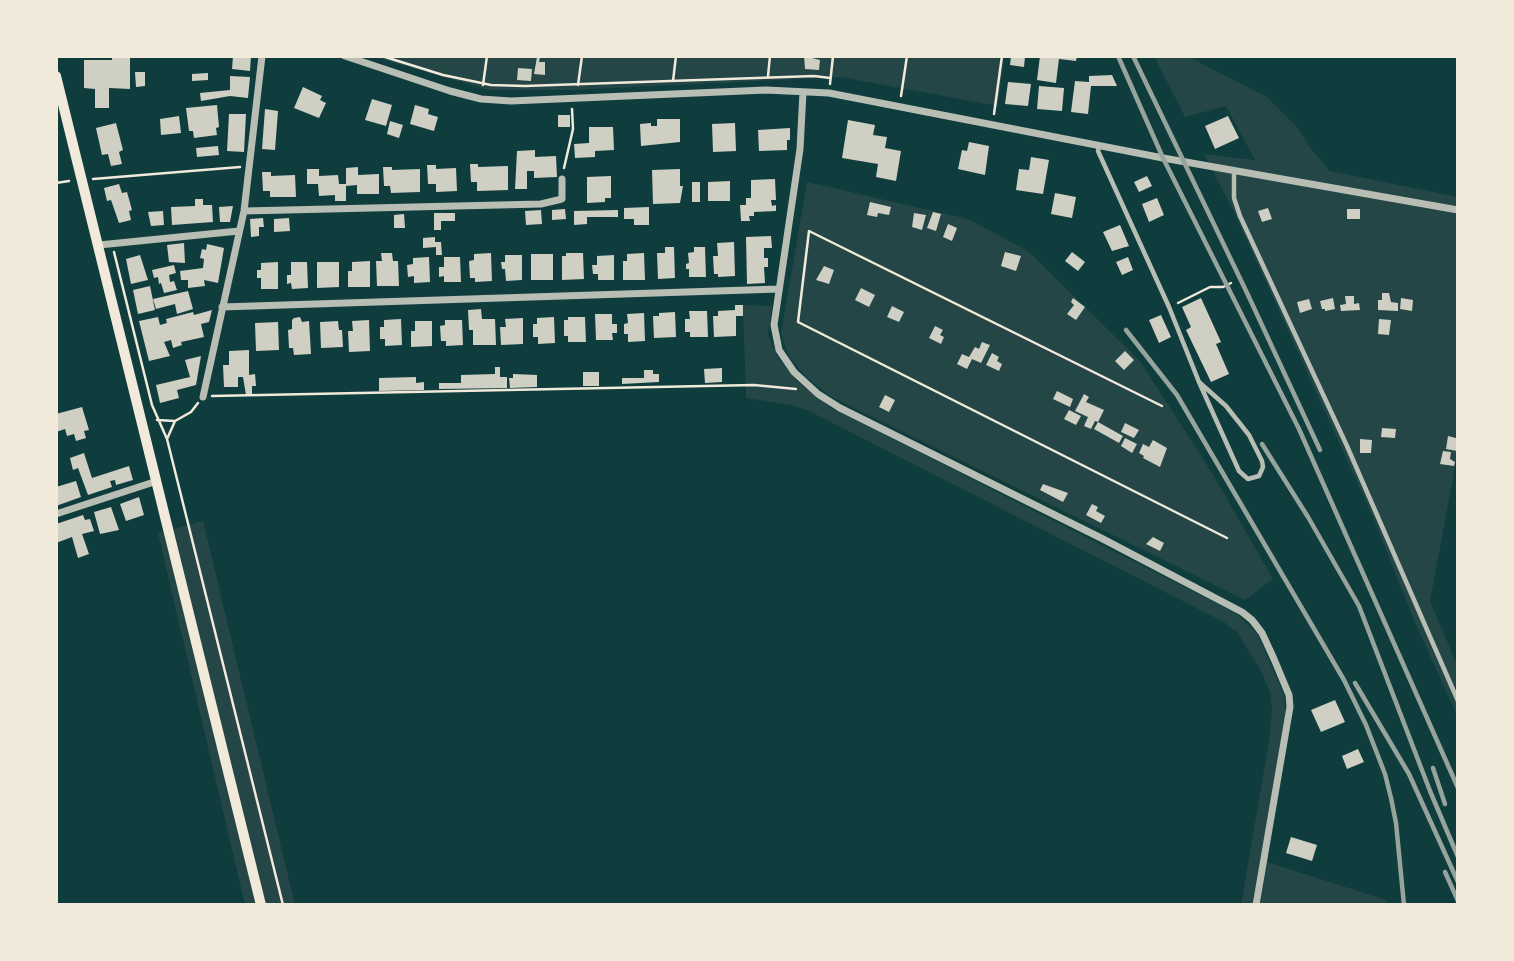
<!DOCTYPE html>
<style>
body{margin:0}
#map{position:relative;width:1514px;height:961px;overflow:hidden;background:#0f3d3e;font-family:"Varela Round",sans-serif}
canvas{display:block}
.frame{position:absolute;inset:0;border:58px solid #f1e9da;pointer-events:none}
</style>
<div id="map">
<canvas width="1514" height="961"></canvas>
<div class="frame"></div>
</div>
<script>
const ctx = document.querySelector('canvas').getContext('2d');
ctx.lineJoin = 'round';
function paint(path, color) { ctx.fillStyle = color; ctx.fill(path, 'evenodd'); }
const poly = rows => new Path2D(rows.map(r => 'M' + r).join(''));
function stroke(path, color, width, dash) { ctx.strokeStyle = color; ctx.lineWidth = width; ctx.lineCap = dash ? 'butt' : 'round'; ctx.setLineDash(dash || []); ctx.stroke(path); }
const green = poly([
 [370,56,1004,56,998,106,841,77,571,90,489,90],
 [1154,56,1187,56,1267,97,1298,128,1311,149,1330,171,1458,197,1458,451,1430,601,1458,667,1458,718,1411,613,1374,519,1234,212,1204,154,1255,160,1226,106,1185,117],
 [807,182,968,219,1028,251,1140,361,1212,473,1273,579,1245,600,830,396,805,376,789,357,781,334],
 [743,305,772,306,768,335,777,356,798,382,831,408,1236,613,1257,633,1284,695,1286,716,1252,905,1241,905,1269,741,1272,710,1270,692,1260,669,1237,632,1224,622,811,412,796,406,746,398],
 [203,521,295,905,245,905,158,533],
 [1267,862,1386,900,1387,905,1260,905]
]);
const building = poly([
 [112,56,130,56,130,89,109,88,109,108,95,108,95,89,84,88,84,60,112,60],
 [233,56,251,56,250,71,232,69],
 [804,56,820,60,819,70,805,69],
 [1011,56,1025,57,1024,67,1010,65],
 [1040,56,1077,56,1076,61,1059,59,1056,83,1037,80],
 [537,57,540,57,539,62,545,62,545,75,534,74],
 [518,68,532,69,531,81,517,80],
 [135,72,145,72,145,86,136,87],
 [208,73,208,80,192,81,192,74],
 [1112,75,1117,86,1091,86,1088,114,1071,112,1075,81,1089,82,1089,76],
 [230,76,250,77,248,98,230,96,201,101,200,93,230,90],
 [1008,82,1031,84,1028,106,1005,104],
 [1039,86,1064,88,1062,111,1037,109],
 [303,87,322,96,320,100,326,103,319,118,294,108],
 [372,99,392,105,386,126,365,120],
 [217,105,219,127,216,128,217,135,194,138,193,131,189,131,186,108],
 [415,105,429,109,428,114,438,117,434,131,410,124],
 [265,109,278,111,275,150,262,149],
 [229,114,246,114,244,152,227,151],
 [558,115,570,115,570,127,558,127],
 [179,116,181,133,161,135,160,119],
 [1228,116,1239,138,1215,149,1205,126],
 [657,119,680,119,680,142,641,146,640,124,651,123,651,126,657,126],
 [848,120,875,125,873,135,887,137,885,148,901,151,896,181,876,177,878,164,842,158],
 [390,121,403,125,399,138,387,134],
 [116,123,123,150,119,152,122,164,111,166,108,154,102,155,96,128],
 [735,123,736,151,713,152,712,124],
 [589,127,613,127,614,150,595,151,595,157,575,158,574,144,589,143],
 [790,128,790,140,787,140,787,150,759,151,758,130],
 [969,142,989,146,985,175,958,169,962,150,967,151],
 [218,146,219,155,197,157,196,148],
 [535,150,535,157,556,156,557,177,534,178,534,171,527,171,527,189,515,189,517,151],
 [1031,157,1049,160,1043,194,1016,190,1019,169,1029,170],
 [470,164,478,164,478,167,508,166,508,190,477,191,477,182,471,182],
 [427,165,436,165,436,169,456,168,457,191,436,192,436,184,428,184],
 [358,167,358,175,379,174,379,194,357,194,357,185,346,186,346,201,335,201,335,195,319,196,318,184,307,184,307,169,319,169,319,176,338,175,339,184,346,184,346,168],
 [383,167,392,167,392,170,420,169,420,192,391,193,390,186,384,186],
 [680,169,680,186,683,186,680,203,653,204,652,170],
 [262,172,271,172,271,176,295,175,296,197,270,197,270,191,263,191],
 [611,176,611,198,605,198,605,202,587,203,587,177],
 [1147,176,1152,186,1139,192,1134,182],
 [775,179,776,200,771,200,772,206,776,205,776,211,754,212,754,216,749,216,750,221,741,221,740,205,746,205,746,198,751,198,751,180],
 [730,181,730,201,708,201,708,182],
 [692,182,700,182,700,202,692,202],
 [119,184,122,193,127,192,132,210,129,211,131,220,119,223,111,200,107,201,104,188],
 [1055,193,1076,197,1072,218,1051,214],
 [1157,198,1164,215,1149,222,1142,204],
 [195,199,203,199,203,205,212,205,213,222,172,225,171,207,195,206],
 [870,202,891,207,889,215,878,213,877,217,867,215],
 [233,206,230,222,220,222,219,207],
 [649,207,649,225,634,225,634,219,624,219,624,208],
 [1268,208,1272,219,1262,222,1258,211],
 [565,209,566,219,552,220,552,210],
 [1347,209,1360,209,1360,219,1347,219],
 [541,210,542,224,526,225,525,211],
 [618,210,618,217,587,217,587,224,574,225,574,211],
 [163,211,164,225,151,226,148,212],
 [933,212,941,214,936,231,927,228],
 [434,213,455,213,455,221,441,221,441,230,434,230],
 [914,213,926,215,922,230,912,227],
 [404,214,405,228,394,228,394,215],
 [263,218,264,227,259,227,259,236,251,237,250,219],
 [289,218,290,231,274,232,274,219],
 [948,224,957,228,952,241,943,237],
 [1120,225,1129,246,1112,251,1103,232],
 [771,236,772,248,764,248,764,258,768,258,768,267,764,267,765,283,747,284,746,237],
 [435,237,435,242,441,242,442,255,436,255,436,247,423,248,423,238],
 [734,242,735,276,718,277,718,274,714,274,713,256,718,256,717,243],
 [184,243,185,263,169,262,167,245],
 [207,244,224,248,218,283,204,280,205,286,188,288,188,280,181,280,180,271,203,268,204,259,200,258,202,249,206,250],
 [665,247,674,247,675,278,658,279,657,253,665,253],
 [694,247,705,247,706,277,689,277,689,269,686,269,686,264,689,263,688,253,694,252],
 [1005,252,1021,256,1016,271,1001,266],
 [1072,252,1085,262,1078,271,1065,261],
 [381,253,392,253,393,261,398,261,399,286,377,286,376,261,382,261],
 [491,253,492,281,475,282,475,278,470,278,469,261,474,260,474,254],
 [566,253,583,253,584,279,562,280,562,256,566,256],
 [644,253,645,280,623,280,623,261,627,261,627,254],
 [531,254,553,254,553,280,531,280],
 [140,255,148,280,131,284,126,259],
 [505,255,522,255,522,280,506,281,505,269,502,269,501,262,505,262],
 [614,255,614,280,598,280,598,274,593,274,592,265,597,265,597,256],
 [429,257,430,282,414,283,414,276,408,277,407,265,413,264,413,258],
 [444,257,460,257,461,282,444,282,444,276,439,277,439,267,444,267],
 [1128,257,1133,270,1122,275,1116,262],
 [370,261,370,287,348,287,348,271,352,271,352,262],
 [278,262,278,289,261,289,261,278,257,278,257,270,261,270,261,263],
 [291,262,307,262,308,288,292,289,291,283,287,284,287,275,291,275],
 [317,262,339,262,339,287,317,288],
 [174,265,176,273,169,275,170,282,174,281,177,290,164,293,161,283,159,284,158,277,154,278,152,270],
 [824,266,834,270,829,284,816,280],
 [150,286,155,310,138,314,133,290],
 [861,288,875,295,869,307,855,300],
 [188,291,193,309,177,314,175,304,156,309,153,299],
 [1382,293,1389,293,1391,302,1398,303,1398,311,1378,310,1378,300,1382,300],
 [1345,296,1354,296,1354,304,1359,303,1360,310,1341,311,1340,305,1346,304],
 [1073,298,1085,307,1076,320,1067,314,1074,305,1071,302],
 [1201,298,1221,342,1216,344,1229,374,1211,382,1186,330,1191,327,1182,307],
 [1333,298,1335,309,1325,311,1325,309,1322,309,1320,301],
 [1401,298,1413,300,1412,311,1400,309],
 [1309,299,1312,309,1300,313,1297,302],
 [735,305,743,305,743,316,736,316,736,336,714,337,713,316,718,316,718,311,735,310],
 [892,306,904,312,899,322,887,317],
 [481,309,482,319,495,319,496,345,473,345,473,330,469,330,468,310],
 [212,310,209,322,201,324,204,337,181,342,182,345,173,348,171,340,164,342,170,356,149,361,139,321,158,317,160,325,167,323,166,319,193,312,194,315],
 [689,311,707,311,708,337,690,337,690,332,685,332,685,319,690,319],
 [675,312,676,337,654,338,653,316,659,316,659,313],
 [644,313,645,341,628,342,628,334,624,334,624,324,628,323,627,314],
 [595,314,612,314,612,324,617,324,617,333,612,333,613,340,596,340],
 [1161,315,1171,337,1159,343,1149,320],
 [300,317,302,322,309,321,311,354,294,355,293,348,289,348,288,330,292,329,292,320,294,318],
 [554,317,555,343,538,344,538,337,533,337,533,324,537,324,537,318],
 [568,317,585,317,586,342,568,342,568,336,564,336,564,320,568,320],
 [523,318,523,344,501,345,500,327,506,327,505,319],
 [401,319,402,345,385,346,385,339,380,339,380,327,384,327,384,320],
 [1379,319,1391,320,1389,335,1378,334],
 [369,320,370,351,349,352,348,331,353,331,352,321],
 [445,320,462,320,463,345,446,346,446,341,441,341,440,326,445,325],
 [338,321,339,330,342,330,343,347,321,348,320,322],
 [415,321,432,321,432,346,411,347,411,331,415,331],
 [278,322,279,350,256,351,255,323],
 [935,326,943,330,940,335,944,337,941,344,929,338],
 [982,342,990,345,981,363,972,359,967,369,957,364,962,354,969,357,975,347,979,349],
 [249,350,249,375,255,374,256,386,252,386,252,395,246,395,243,377,238,377,238,387,224,387,223,365,229,365,229,351],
 [1125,351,1134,360,1124,370,1115,361],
 [992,353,999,357,997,361,1002,364,999,371,986,365],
 [201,356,196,385,177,390,179,398,160,403,156,385,190,377,185,360],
 [495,367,500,367,500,377,507,377,507,388,439,389,439,383,461,383,461,375,495,374],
 [722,368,722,382,705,383,704,369],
 [644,370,653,370,653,374,659,374,659,382,622,384,622,378,644,378],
 [583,372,599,372,599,386,583,386],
 [513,374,537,375,537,387,510,388,509,378,513,378],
 [416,377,416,383,424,382,424,390,379,391,379,378],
 [1057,391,1073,399,1070,407,1053,399],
 [1084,394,1089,397,1086,402,1104,410,1098,422,1123,436,1119,443,1094,429,1098,422,1095,421,1091,429,1084,426,1088,417,1075,411],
 [885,395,895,400,889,412,879,407],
 [82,407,89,430,84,431,86,438,76,441,74,434,67,436,65,429,56,432,56,414],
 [1069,410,1081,416,1076,425,1064,419],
 [1125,423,1139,430,1134,438,1121,432],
 [1382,428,1396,429,1395,438,1381,437],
 [1448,436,1456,438,1457,451,1446,449],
 [1125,438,1137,444,1132,453,1121,446],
 [1360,439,1372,440,1371,453,1360,453],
 [1153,440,1167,448,1160,467,1143,458,1144,456,1139,453,1143,444,1149,447],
 [1443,451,1451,452,1450,459,1455,462,1454,466,1440,464],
 [84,453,92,478,129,466,133,480,116,485,115,480,110,481,112,487,88,495,78,468,73,470,70,458],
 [76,481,81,497,56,506,56,487],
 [1043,484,1068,493,1063,502,1040,490],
 [139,497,144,515,126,521,120,504],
 [1092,504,1098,507,1096,511,1105,516,1101,523,1086,515],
 [111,507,119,530,100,534,94,512],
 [83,515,85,520,90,519,94,531,82,534,89,554,78,558,72,537,56,543,56,524],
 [1153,537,1164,543,1160,551,1146,544],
 [1335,700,1345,722,1321,732,1311,710],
 [1358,749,1364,762,1347,769,1342,756],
 [1291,837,1317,845,1312,861,1286,853]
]);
const path = poly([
 [382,56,443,75,491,85,525,86,814,76,830,78],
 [768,76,770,56],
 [673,81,676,56],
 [830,84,833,56],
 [483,85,487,56],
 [578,85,582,56],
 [901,96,907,56],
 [994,114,1002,56],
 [564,168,573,129,572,109],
 [93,179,240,167],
 [56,183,69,181],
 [114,252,152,405,167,439,283,905],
 [1178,303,1210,287,1223,287,1231,283],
 [212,396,754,385,796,389],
 [1162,406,809,231,798,322,1227,538],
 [157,420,175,421],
 [167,439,175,421,191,412,198,403]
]);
const service = poly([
 [1099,146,1098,151,1169,307,1199,382,1226,406,1249,435,1262,461,1263,467,1259,476,1248,479,1239,471,1199,382],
 [1234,170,1234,198,1240,216,1347,446,1458,701]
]);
const minor = poly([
 [345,56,450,91,481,99,511,101,766,90,829,93,1163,158,1458,210],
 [803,92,800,149,774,325,779,350,794,372,818,394,840,408,1103,539,1242,612,1252,620,1262,633,1274,659,1289,695,1290,707,1256,905],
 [244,211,541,204,562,199,562,179],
 [99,245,239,231],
 [222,307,779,289],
 [203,397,244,211,262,56],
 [56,514,157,481]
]);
const secondary = poly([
 [56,76,261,905]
]);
const rail = poly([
 [1118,56,1163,158,1299,429,1458,788],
 [1133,56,1248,295,1320,450],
 [1126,330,1177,395,1344,680,1366,725,1385,774,1391,798,1396,823,1404,905],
 [1262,444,1308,517,1359,606,1430,791,1458,857],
 [1355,683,1409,774,1458,882],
 [1433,768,1445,804],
 [1445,872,1458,901]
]);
paint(green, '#244646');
paint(building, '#cfcfc3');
stroke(path, '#f1e9da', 2.5);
stroke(service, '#b8beb3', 4.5);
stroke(minor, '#b8beb3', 7);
stroke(secondary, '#f1e9da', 10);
stroke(rail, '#97a49c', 4.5);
</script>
